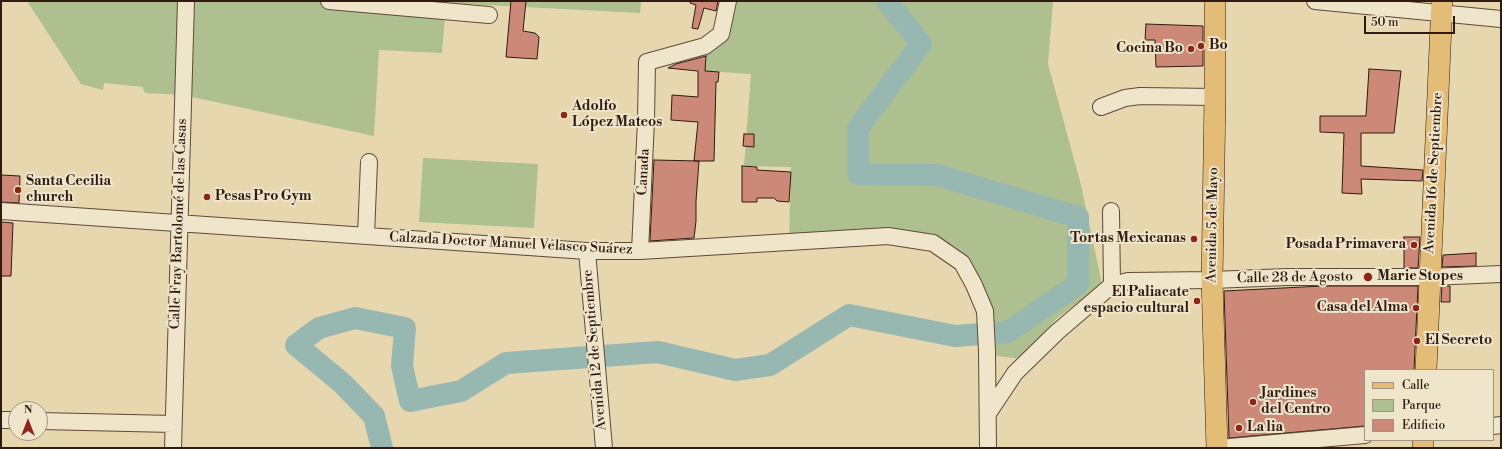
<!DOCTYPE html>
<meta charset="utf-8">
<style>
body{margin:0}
#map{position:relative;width:1502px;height:449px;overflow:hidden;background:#e6d7af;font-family:"Libre Bodoni",serif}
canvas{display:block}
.frame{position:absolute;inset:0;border:2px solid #311a11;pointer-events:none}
.legend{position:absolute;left:1364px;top:369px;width:130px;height:72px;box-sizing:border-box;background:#efe5cb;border:1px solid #a39481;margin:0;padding:5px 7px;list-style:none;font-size:12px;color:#311a11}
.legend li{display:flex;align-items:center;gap:8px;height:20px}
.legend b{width:20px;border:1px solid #a39481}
.north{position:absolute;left:8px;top:401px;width:40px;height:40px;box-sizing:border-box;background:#efe5cb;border:1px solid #a39481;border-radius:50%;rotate:0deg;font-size:11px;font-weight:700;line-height:16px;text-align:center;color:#311a11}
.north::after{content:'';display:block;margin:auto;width:14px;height:18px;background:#8f2418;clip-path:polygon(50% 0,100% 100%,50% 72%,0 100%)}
.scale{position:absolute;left:1364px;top:16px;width:91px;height:18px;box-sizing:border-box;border:2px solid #311a11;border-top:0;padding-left:5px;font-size:12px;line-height:14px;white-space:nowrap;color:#311a11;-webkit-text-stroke:3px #efe5cb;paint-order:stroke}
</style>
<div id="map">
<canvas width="1502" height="449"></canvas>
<div class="frame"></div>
<ul class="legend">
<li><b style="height:5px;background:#e3bc78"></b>Calle</li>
<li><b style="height:11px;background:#aebf90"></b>Parque</li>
<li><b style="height:11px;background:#cd8977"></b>Edificio</li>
</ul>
<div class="north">N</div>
<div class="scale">50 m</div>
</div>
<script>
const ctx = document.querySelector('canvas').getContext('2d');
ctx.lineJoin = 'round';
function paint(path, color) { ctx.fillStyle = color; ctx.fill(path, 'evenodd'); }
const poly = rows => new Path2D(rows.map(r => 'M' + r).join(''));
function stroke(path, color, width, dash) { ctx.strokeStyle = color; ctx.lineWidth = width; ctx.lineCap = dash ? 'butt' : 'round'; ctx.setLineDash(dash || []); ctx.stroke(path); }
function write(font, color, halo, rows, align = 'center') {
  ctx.font = font + ' "Libre Bodoni",serif'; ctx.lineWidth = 4; ctx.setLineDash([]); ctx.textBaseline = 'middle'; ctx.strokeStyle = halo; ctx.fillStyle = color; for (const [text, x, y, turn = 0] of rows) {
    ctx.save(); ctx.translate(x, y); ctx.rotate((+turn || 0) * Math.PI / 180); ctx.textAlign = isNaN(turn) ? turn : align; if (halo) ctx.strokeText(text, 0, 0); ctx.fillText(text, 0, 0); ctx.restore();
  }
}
const green = poly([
 [27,1,641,1,640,13,446,3,442,53,379,50,374,136,183,95,145,93,143,87,104,83,103,90,81,84],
 [733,1,1053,1,1048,64,1081,185,1102,284,1056,319,1022,359,990,355,988,310,934,241,789,242,791,167,744,166,751,74,705,71,706,50],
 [423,158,538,164,534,228,419,222]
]);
const river = poly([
 [382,448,374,416,342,383,296,345,319,328,355,318,405,328,402,366,410,401,461,391,506,363,658,352,735,370,770,365,849,315,955,336,1008,332,1078,284,1078,217,937,175,858,174,858,128,921,44,887,1]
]);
const building = poly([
 [511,1,526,1,523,31,535,33,539,37,537,59,506,57,511,1],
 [690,1,718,1,716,11,704,8,698,29,692,28,696,5,690,3,690,1],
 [1146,24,1203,26,1203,66,1156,67,1155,40,1145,40,1146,24],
 [706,56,705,71,719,72,718,82,716,82,714,161,694,161,698,122,671,120,672,95,698,97,698,71,668,68,676,64,706,56],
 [1369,69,1401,71,1394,133,1361,133,1361,166,1423,170,1422,181,1361,179,1362,194,1342,193,1344,133,1320,132,1320,116,1366,116,1369,69],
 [744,134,754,134,754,147,743,146,744,134],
 [654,160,699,161,696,201,696,221,694,238,650,241,654,160],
 [742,166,757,167,757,170,791,172,789,202,777,201,774,198,757,198,757,202,742,202,742,166],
 [1,175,20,176,19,203,1,202,1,175],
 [1,222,13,223,11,276,1,276,1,222],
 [1404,237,1420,237,1418,268,1404,268,1404,237],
 [1476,253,1476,266,1442,267,1443,255,1476,253],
 [1322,286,1418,286,1414,370,1365,370,1365,426,1229,438,1224,291,1322,286],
 [1442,286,1450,286,1450,302,1441,302,1442,286]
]);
const minor = poly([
 [329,1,489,15],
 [1315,1,1501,19],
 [1101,107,1125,98,1140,96,1215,97],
 [1,211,587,251,640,251,888,236,933,243,962,263,974,285,985,311,987,351,988,448],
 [1111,211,1112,285],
 [366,235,369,162],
 [587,251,604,448],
 [640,251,646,120,647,62,705,46,721,34,728,1],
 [989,412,1015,373,1057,332,1112,285,1128,281,1212,280,1287,277,1430,277,1501,274],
 [1,420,16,420],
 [40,421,173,424],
 [1493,426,1501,425],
 [173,448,186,1],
 [1218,448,1365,435]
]);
const major = poly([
 [1215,1,1215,97,1212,280,1217,448],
 [1426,370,1442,1],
 [1423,448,1423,440]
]);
const markers = [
 [1201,46,4,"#8f2418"],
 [1191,49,4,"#8f2418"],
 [564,115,4,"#8f2418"],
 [18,190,4,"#8f2418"],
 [207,197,4,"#8f2418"],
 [1194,239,4,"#8f2418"],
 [1414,245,4,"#8f2418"],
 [1368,277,5,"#8f2418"],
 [1197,301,4,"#8f2418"],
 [1416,308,4,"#8f2418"],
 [1417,341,4,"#8f2418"],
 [1253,402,4,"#8f2418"],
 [1239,428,4,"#8f2418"]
];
const poiNames = [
 ["Bo",1209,46],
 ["Cocina Bo",1183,49,"right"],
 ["Adolfo",572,107],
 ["López Mateos",572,123],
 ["Santa Cecilia",26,182],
 ["church",26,198],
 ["Pesas Pro Gym",215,197],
 ["Tortas Mexicanas",1186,239,"right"],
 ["Posada Primavera",1406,245,"right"],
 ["Marie Stopes",1377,277],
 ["El Paliacate",1189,293,"right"],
 ["espacio cultural",1189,309,"right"],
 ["Casa del Alma",1408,308,"right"],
 ["El Secreto",1425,341],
 ["Jardines",1261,394],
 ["del Centro",1261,410],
 ["La lia",1247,428]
];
const streetNames = [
 ["Canada",644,172,-87],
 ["Avenida 16 de Septiembre",1434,173,-87],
 ["Calle Fray Bartolomé de las Casas",179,224,-88],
 ["Avenida 5 de Mayo",1213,225,-89],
 ["Calzada Doctor Manuel Velasco Suárez",511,244,3],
 ["Calle 28 de Agosto",1295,278,-1],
 ["Avenida 12 de Septiembre",595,350,-95]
];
paint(green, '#aebf90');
stroke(river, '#97b8b1', 22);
paint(building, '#cd8977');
stroke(building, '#311a11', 1);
stroke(minor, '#5e4938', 18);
stroke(major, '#311a11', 22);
stroke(minor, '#efe5cb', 16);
stroke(major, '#e3bc78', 21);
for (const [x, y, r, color] of markers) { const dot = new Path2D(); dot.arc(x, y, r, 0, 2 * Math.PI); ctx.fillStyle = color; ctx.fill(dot); stroke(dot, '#efe5cb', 1.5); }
write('bold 14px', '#311a11', '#efe5cb', poiNames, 'left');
write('14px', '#311a11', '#efe5cb', streetNames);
</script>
